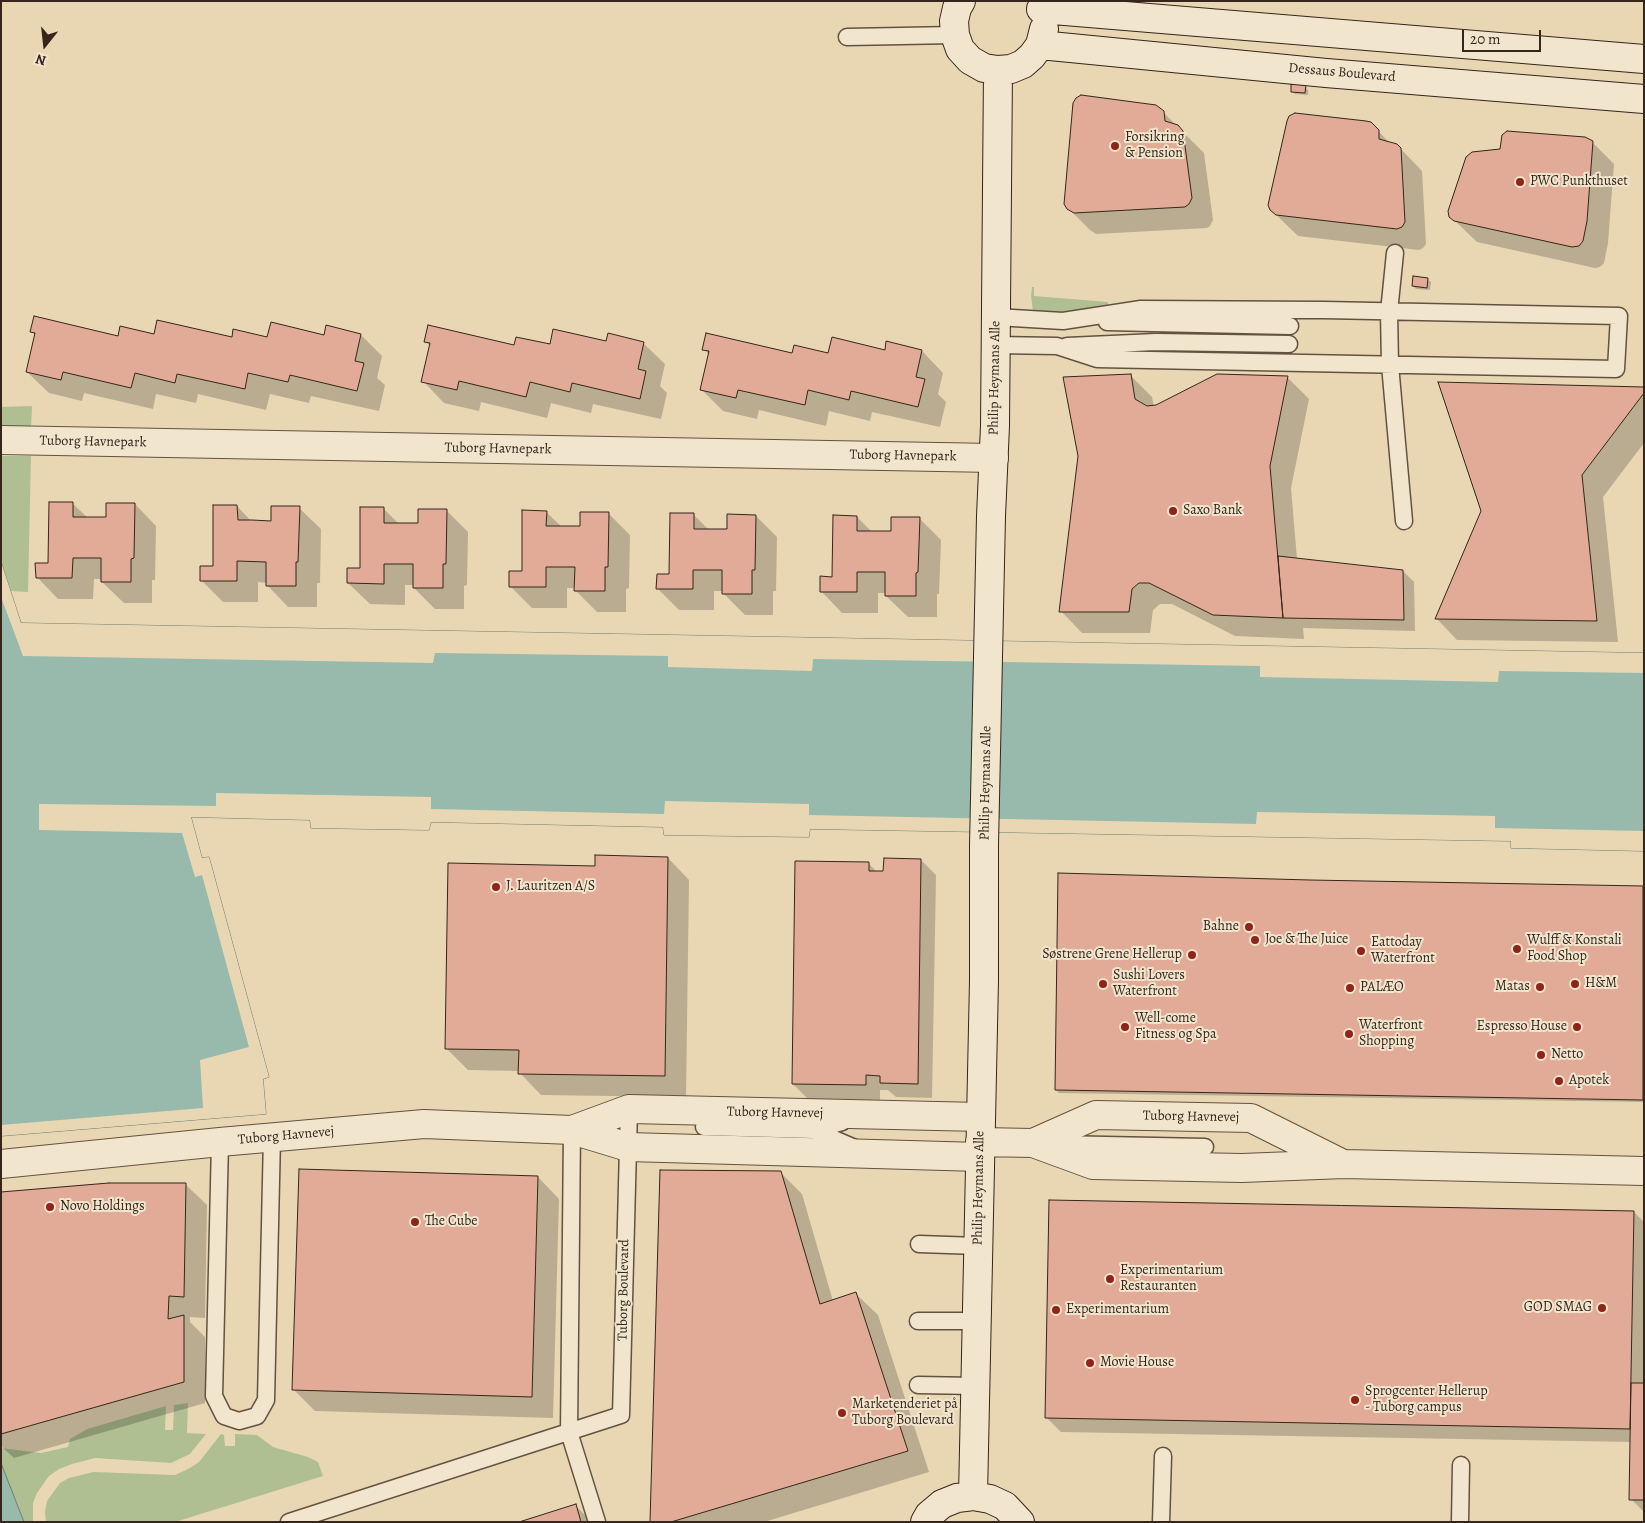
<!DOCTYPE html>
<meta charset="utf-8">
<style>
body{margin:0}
#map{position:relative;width:1645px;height:1523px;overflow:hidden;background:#e9d7b4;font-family:Alegreya,serif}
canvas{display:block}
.frame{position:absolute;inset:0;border:2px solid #35251a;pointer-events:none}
.north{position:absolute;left:20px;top:20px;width:50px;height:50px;-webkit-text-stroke:4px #f1e5ce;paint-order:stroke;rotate:196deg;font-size:14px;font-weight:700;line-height:20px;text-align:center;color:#35251a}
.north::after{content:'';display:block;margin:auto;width:18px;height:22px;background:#35251a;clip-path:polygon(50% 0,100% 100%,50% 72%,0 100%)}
.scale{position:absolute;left:1462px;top:30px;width:79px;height:22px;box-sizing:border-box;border:2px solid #35251a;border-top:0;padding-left:6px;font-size:15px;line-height:18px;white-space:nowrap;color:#35251a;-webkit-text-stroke:4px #f1e5ce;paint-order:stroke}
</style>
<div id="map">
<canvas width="1645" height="1523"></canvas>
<div class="frame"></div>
<div class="north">N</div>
<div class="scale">20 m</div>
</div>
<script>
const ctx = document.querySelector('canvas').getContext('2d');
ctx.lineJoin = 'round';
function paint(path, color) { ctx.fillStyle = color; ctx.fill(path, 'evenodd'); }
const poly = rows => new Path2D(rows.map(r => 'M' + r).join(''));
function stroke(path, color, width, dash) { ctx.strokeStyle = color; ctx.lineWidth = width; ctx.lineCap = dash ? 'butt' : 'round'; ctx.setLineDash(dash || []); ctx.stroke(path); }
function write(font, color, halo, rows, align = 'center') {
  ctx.font = font + ' Alegreya,serif'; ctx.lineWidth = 4; ctx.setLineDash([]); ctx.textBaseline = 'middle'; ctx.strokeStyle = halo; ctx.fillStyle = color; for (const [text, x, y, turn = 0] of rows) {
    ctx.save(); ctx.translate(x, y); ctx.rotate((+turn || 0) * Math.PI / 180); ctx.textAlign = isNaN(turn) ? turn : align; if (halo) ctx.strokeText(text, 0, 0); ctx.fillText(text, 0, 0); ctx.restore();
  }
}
const green = poly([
 [1032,287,1034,287,1034,296,1108,302,1108,306,1063,313,1033,311,1031,296],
 [32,406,31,430,1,430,1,407],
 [1,456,31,456,28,592,11,591,1,562],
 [188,1403,187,1433,206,1434,190,1454,171,1463,95,1458,72,1464,59,1469,49,1476,37,1493,33,1503,33,1522,23,1522,1,1467,1,1448,41,1453,68,1447,70,1439,87,1429,166,1406,165,1430,173,1430,174,1405],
 [221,1434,224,1435,225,1446,235,1446,235,1434,257,1435,273,1447,308,1457,318,1462,323,1476,175,1522,46,1522,45,1512,47,1501,60,1483,69,1478,93,1472,175,1475,190,1468,199,1462]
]);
const water = poly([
 [1,562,21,623,1644,653,1644,851,1511,848,1511,841,810,829,809,837,664,835,663,827,431,822,429,830,311,828,310,820,191,817,202,858,209,857,269,1077,263,1079,266,1114,1,1136,1,562],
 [1,1463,24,1522,1,1522,1,1463]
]);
const pier = poly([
 [1,562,21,623,1644,653,1644,673,1499,671,1498,682,1260,677,1260,666,813,659,812,671,668,667,668,656,435,653,433,663,23,656,1,597],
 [216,793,431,797,431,809,664,814,665,801,809,804,809,815,1256,824,1257,812,1495,816,1495,828,1644,831,1644,851,1511,848,1511,841,810,829,809,837,664,835,663,827,431,822,429,830,311,828,310,820,191,817,202,858,209,857,269,1077,263,1079,266,1114,1,1136,1,1125,203,1108,200,1060,249,1047,202,875,195,877,182,833,39,830,39,804,216,806]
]);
const shadow = poly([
 [1131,1,1145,1,1145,5,1134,4],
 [1305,87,1308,90,1308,95,1295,94,1292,91],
 [1163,112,1204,153,1213,220,1210,226,1207,228,1096,234,1090,230,1068,208],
 [1378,131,1391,144,1397,145,1422,171,1426,244,1423,248,1419,250,1298,236,1271,210],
 [1592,142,1614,164,1608,243,1604,263,1600,267,1595,268,1477,242,1450,216],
 [1427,279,1431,282,1430,290,1416,289,1413,286],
 [32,332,119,337,155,336,232,339,268,339,361,335,382,356,377,378,385,385,379,411,311,396,309,403,270,394,266,410,198,394,196,403,156,394,153,409,84,393,82,401,49,393,27,372,36,336],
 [425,341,515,347,643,343,665,364,660,386,667,393,661,419,593,404,591,413,551,403,547,418,481,402,479,411,444,403,423,381,431,347],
 [704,349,793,355,922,351,943,373,938,394,946,402,940,427,872,412,870,421,829,411,826,426,759,410,757,419,723,411,701,389,709,355],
 [1130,375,1152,397,1154,407,1288,378,1309,399,1291,488,1297,559,1403,571,1414,582,1415,631,1303,628,1304,639,1235,636,1172,604,1160,604,1153,610,1150,633,1082,633,1061,611],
 [1644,388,1644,443,1603,497,1618,642,1457,640,1436,618],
 [72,503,88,518,107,518,135,504,156,526,155,580,152,580,152,603,124,603,102,582,102,579,94,579,93,599,58,599,37,577,49,564],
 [237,506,252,522,272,522,299,508,321,529,320,583,317,583,317,607,288,607,267,585,267,583,258,582,258,602,223,602,201,580,214,567],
 [384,509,399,524,419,524,446,510,468,532,467,585,464,586,464,609,435,609,414,588,414,585,405,585,405,605,370,604,348,583,361,570],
 [546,512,562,527,581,527,608,513,630,535,629,588,626,589,626,612,597,612,576,591,576,588,567,588,567,608,532,608,510,586,523,573],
 [693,514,709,530,728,530,756,516,777,537,776,591,773,591,773,615,745,615,723,593,723,591,714,591,714,610,679,610,658,589,670,575],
 [857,517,872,532,892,532,919,518,941,540,939,594,937,594,937,617,908,617,886,596,886,593,878,593,878,613,842,613,821,591,834,578],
 [668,858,689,880,686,1097,541,1095,520,1073,520,1071,468,1070,446,1048,596,867],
 [921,860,936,875,932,1098,896,1097,888,1090,880,1090,880,1100,808,1099,793,1084,869,864,878,873],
 [1310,881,1642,887,1644,889,1644,1102,1059,1093,1056,1090],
 [780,1172,802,1194,833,1301,856,1294,878,1315,929,1472,764,1522,651,1522],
 [538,1177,559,1199,553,1418,315,1411,294,1390],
 [185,1184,207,1205,205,1318,190,1317,190,1322,205,1337,205,1403,14,1458,1,1446,1,1193],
 [1634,1212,1644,1222,1644,1512,1631,1499,1632,1442,1061,1432,1046,1417],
 [576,1506,592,1522,523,1522]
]);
const building = poly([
 [1291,84,1306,85,1305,93,1291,92,1291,84],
 [1081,95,1156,105,1164,111,1165,121,1178,125,1183,131,1192,198,1189,204,1185,207,1074,213,1067,209,1064,204,1073,103,1076,98,1081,95],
 [1295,113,1366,121,1371,122,1379,130,1379,139,1397,144,1401,148,1405,222,1402,227,1397,229,1276,215,1270,210,1268,205,1287,121,1289,116,1295,113],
 [1507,131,1585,137,1593,141,1587,221,1583,241,1579,246,1572,247,1454,221,1449,217,1448,211,1466,157,1472,152,1500,149,1502,135,1507,131],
 [1413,276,1428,278,1427,288,1412,286,1413,276],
 [34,316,118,336,120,326,154,334,157,320,232,337,233,329,267,337,271,322,324,335,326,325,361,334,355,361,364,363,357,391,290,375,288,382,248,373,245,389,177,374,175,383,135,373,131,388,63,372,61,380,26,372,35,333,30,332,34,316],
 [428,325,514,345,516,337,550,344,553,329,606,341,608,333,644,342,638,369,646,371,640,399,572,383,570,392,530,382,526,397,459,381,457,390,421,382,430,343,424,342,428,325],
 [706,333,792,353,794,345,828,353,832,337,885,350,886,341,922,350,916,377,925,379,918,407,851,391,849,400,808,390,805,405,738,390,736,398,700,390,709,351,702,350,706,333],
 [1131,374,1135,399,1147,406,1156,405,1217,374,1288,376,1270,466,1283,618,1213,615,1149,583,1139,583,1132,589,1129,612,1059,612,1078,456,1063,377,1131,374],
 [1438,382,1644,387,1644,393,1582,475,1597,621,1435,619,1481,511,1438,382],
 [49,502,73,502,73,517,106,517,106,503,135,503,134,558,131,559,131,582,101,582,101,558,73,558,72,578,36,578,35,563,48,563,49,502],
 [213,505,237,505,238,520,252,520,271,521,271,506,300,506,298,562,296,562,296,586,266,586,266,562,237,561,237,581,200,581,200,566,213,566,213,505],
 [360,507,384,507,384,523,418,523,418,509,447,509,446,564,443,564,443,588,413,588,413,564,384,564,384,584,347,583,347,568,360,568,360,507],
 [522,510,547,511,546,526,580,526,580,512,609,512,608,567,605,567,605,591,574,591,575,567,546,567,546,587,509,587,509,571,522,571,522,510],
 [670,513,694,513,694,529,727,529,727,514,756,515,755,570,752,570,752,594,722,594,722,570,693,570,693,589,656,589,657,574,669,574,670,513],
 [833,515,857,516,857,531,891,531,891,517,920,517,918,572,916,573,916,596,885,596,885,572,857,572,857,592,820,592,820,576,832,577,833,515],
 [1278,556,1403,570,1404,620,1283,618,1278,556],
 [595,855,668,857,665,1076,518,1074,519,1050,445,1049,448,863,595,866,595,855],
 [884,858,921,859,918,1084,880,1083,880,1076,866,1075,866,1085,792,1084,795,861,869,862,869,871,883,871,884,858],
 [1058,873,1310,880,1643,886,1643,1100,1055,1090,1058,873],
 [299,1169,538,1176,532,1397,292,1390,299,1169],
 [660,1170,781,1171,820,1304,856,1292,908,1451,671,1522,650,1522,660,1170],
 [109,1183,186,1183,184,1297,169,1296,168,1319,184,1315,184,1382,1,1434,1,1192,109,1183],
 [1049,1200,1634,1211,1630,1429,1045,1418,1049,1200],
 [1631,1383,1644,1383,1644,1500,1629,1500,1631,1383],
 [576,1504,581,1522,519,1522,576,1504]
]);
const lane = poly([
 [847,37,955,35],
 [1395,253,1389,312,1390,365,1404,521],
 [996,317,1063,321,1141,309,1324,310,1619,316,1616,369,1097,359,1057,346,996,345],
 [1107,322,1290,326],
 [1067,346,1156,342,1289,344],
 [704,1127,813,1130,842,1122],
 [572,1130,569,1432,597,1522],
 [813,1130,855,1148],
 [220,1142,214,1396,224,1416,239,1421,257,1416,266,1400,272,1137],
 [1056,1144,1205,1147],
 [919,1244,978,1246],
 [918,1321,977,1321],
 [918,1385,976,1386],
 [289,1522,621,1415,629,1109],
 [1161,1522,1163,1456],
 [1460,1522,1461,1465]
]);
const street = poly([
 [1,440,994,458],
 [572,1130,629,1109,981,1117],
 [980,1142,1033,1143,1093,1165,1242,1168,1344,1164,1644,1171],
 [1033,1143,1096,1115,1251,1118,1341,1163],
 [1,1164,220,1142,424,1124,572,1130,628,1147,980,1157]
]);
const secondary = poly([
 [961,1,957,8,954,21,955,35,960,49,970,60,984,68,998,70,1011,69,1023,64,1032,56,1040,45,1044,29],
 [1041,9,1644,59],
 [1040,45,1326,73,1644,99],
 [973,1496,984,980,984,845,991,516,995,426,998,70],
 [925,1522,929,1515,942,1504,957,1498,973,1496,990,1499,1005,1506,1020,1522]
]);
const markers = [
 [1115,146,5,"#8f2418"],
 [1520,182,5,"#8f2418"],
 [1173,511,5,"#8f2418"],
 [496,887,5,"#8f2418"],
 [1249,927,5,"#8f2418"],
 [1255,940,5,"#8f2418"],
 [1517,949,5,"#8f2418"],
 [1361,951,5,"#8f2418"],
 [1192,955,5,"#8f2418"],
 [1103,984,5,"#8f2418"],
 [1575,984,5,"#8f2418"],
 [1540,987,5,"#8f2418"],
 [1350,988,5,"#8f2418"],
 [1125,1027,5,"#8f2418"],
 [1577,1027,5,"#8f2418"],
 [1349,1034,5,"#8f2418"],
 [1541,1055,5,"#8f2418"],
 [1559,1081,5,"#8f2418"],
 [50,1207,5,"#8f2418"],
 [415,1222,5,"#8f2418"],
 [1110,1279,5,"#8f2418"],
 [1602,1308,5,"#8f2418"],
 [1056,1310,5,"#8f2418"],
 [1090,1363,5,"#8f2418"],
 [1355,1400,5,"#8f2418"],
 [842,1413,5,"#8f2418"]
];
const streetNames = [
 ["Dessaus Boulevard",1342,73,5],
 ["Philip Heymans Alle",995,378,-89],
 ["Tuborg Havnepark",93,442,1],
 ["Tuborg Havnepark",498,449,1],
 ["Tuborg Havnepark",903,456,1],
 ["Philip Heymans Alle",986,783,-89],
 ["Tuborg Havnevej",775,1113,1],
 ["Tuborg Havnevej",1191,1117,1],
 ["Tuborg Havnevej",286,1136,-5],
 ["Philip Heymans Alle",979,1188,-89],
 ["Tuborg Boulevard",624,1290,-89]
];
const poiNames = [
 ["Forsikring",1125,138],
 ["& Pension",1125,154],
 ["PWC Punkthuset",1530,182],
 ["Saxo Bank",1183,511],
 ["J. Lauritzen A/S",506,887],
 ["Bahne",1239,927,"right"],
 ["Joe & The Juice",1265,940],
 ["Wulff & Konstali",1527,941],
 ["Food Shop",1527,957],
 ["Eattoday",1371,943],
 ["Waterfront",1371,959],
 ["Søstrene Grene Hellerup",1182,955,"right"],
 ["Sushi Lovers",1113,976],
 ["Waterfront",1113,992],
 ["H&M",1585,984],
 ["Matas",1530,987,"right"],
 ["PALÆO",1360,988],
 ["Well-come",1135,1019],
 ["Fitness og Spa",1135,1035],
 ["Waterfront",1359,1026],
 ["Shopping",1359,1042],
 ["Espresso House",1567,1027,"right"],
 ["Netto",1551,1055],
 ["Apotek",1569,1081],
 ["Novo Holdings",60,1207],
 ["The Cube",425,1222],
 ["Experimentarium",1120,1271],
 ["Restauranten",1120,1287],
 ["GOD SMAG",1592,1308,"right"],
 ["Experimentarium",1066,1310],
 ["Movie House",1100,1363],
 ["Sprogcenter Hellerup",1365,1392],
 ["- Tuborg campus",1365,1408],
 ["Marketenderiet på",852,1405],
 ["Tuborg Boulevard",852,1421]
];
paint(green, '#b0bf92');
paint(water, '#97baac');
stroke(water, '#707e72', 1);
paint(pier, '#e9d7b4');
paint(shadow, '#0003');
paint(building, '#e1ab97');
stroke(building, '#35251a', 1);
stroke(lane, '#625240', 19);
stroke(street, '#625240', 30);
stroke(secondary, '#35251a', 30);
stroke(lane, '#f1e5ce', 16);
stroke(street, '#f1e5ce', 28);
stroke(secondary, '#f1e5ce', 28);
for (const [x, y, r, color] of markers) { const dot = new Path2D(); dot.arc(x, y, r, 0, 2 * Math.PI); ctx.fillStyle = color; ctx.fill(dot); stroke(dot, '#f1e5ce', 2); }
write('14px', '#35251a', '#f1e5ce', streetNames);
write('14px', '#35251a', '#f1e5ce', poiNames, 'left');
</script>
